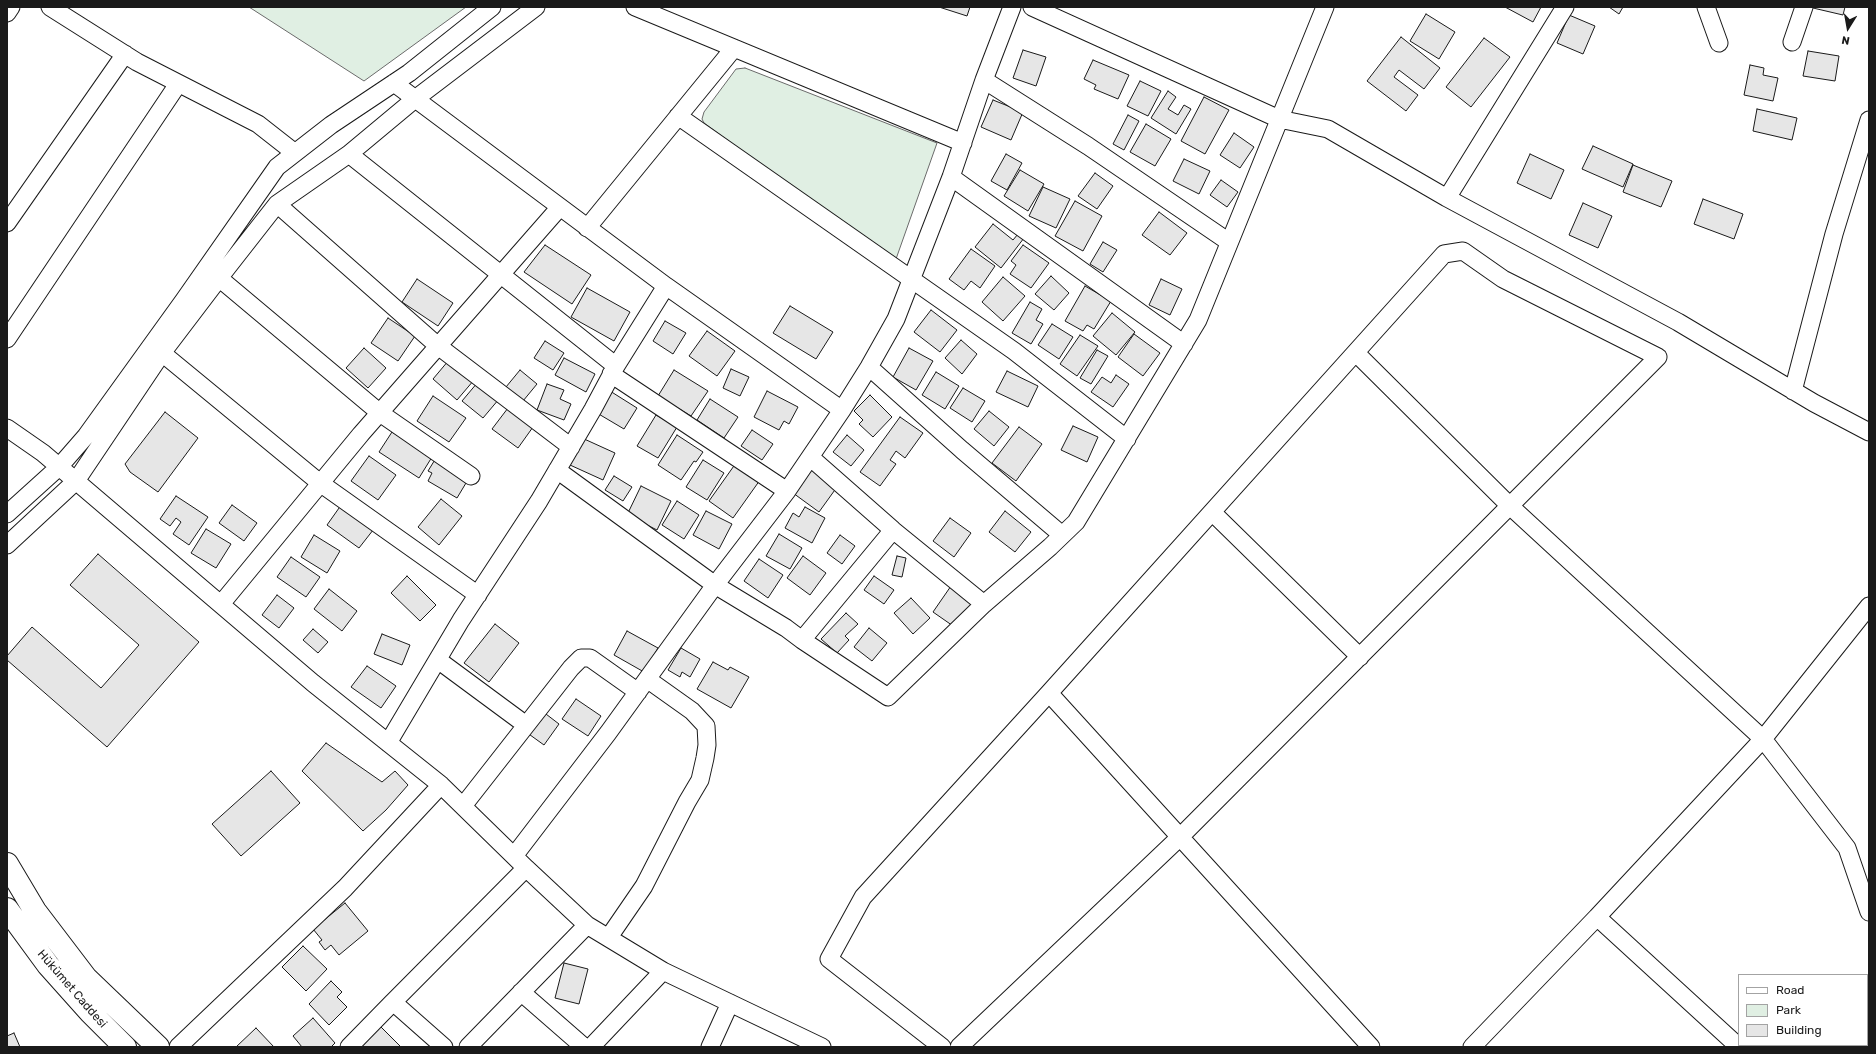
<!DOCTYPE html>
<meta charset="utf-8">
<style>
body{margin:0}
#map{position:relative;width:1876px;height:1054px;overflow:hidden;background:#fff;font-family:Rubik,sans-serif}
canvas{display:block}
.frame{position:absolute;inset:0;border:8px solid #1a1a1a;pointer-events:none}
.legend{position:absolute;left:1738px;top:974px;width:130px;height:72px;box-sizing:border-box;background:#fff;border:1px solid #a3a3a3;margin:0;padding:5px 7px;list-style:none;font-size:12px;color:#1a1a1a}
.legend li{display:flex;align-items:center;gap:8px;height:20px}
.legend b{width:20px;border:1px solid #a3a3a3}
.north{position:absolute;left:1828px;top:8px;width:40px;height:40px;-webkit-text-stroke:3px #fff;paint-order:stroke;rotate:191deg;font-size:11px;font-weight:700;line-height:16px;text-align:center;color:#1a1a1a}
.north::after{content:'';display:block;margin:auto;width:14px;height:18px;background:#1a1a1a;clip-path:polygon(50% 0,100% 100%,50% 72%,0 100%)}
</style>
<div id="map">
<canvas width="1876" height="1054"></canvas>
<div class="frame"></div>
<ul class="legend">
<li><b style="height:5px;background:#fff"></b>Road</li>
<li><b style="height:11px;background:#e0efe3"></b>Park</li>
<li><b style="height:11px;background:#e6e6e6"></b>Building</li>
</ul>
<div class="north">N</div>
</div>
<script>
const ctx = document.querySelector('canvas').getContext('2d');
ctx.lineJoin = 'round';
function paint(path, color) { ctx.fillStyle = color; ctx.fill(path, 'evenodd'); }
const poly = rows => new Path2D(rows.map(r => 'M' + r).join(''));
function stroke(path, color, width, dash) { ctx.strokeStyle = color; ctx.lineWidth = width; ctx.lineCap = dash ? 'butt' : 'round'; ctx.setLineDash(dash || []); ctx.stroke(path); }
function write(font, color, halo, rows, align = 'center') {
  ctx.font = font + ' Rubik,sans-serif'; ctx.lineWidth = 3; ctx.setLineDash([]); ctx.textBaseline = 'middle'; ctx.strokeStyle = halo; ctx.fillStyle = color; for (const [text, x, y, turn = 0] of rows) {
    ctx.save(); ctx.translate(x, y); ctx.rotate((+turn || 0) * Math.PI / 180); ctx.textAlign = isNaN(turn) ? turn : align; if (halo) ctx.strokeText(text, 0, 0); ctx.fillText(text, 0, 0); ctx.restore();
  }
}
const green = poly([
 [249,7,466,7,364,81,249,7],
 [745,68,937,143,896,259,889,258,704,123,702,119,704,112,736,69,745,68]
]);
const building = poly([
 [939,7,970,7,967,16,939,7],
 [1505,7,1541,7,1533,22,1505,7],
 [1609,7,1623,7,1619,14,1609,7],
 [1813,7,1845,7,1843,15,1813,8,1813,7],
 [1426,14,1455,32,1439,59,1410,41,1426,14],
 [1569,15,1595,26,1583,54,1557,43,1569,15],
 [1401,37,1440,68,1424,89,1399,70,1394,77,1418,95,1406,111,1367,81,1401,37],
 [1484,38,1510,57,1471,107,1446,87,1484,38],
 [1023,50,1046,57,1036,86,1013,78,1023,50],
 [1808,51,1839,56,1835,81,1803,76,1808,51],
 [1093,60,1129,75,1118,99,1094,89,1096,85,1084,79,1093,60],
 [1750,65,1764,68,1763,75,1778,78,1773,101,1744,95,1750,65],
 [1140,81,1161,91,1148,116,1127,106,1140,81],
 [1168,91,1176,97,1168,109,1178,115,1184,105,1191,109,1176,134,1151,118,1168,91],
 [1204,97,1229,110,1205,154,1181,141,1204,97],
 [993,100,1023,112,1011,140,981,127,993,100],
 [1757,109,1797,118,1792,140,1753,131,1757,109],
 [1128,115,1139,121,1124,150,1113,144,1128,115],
 [1146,124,1171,139,1155,166,1130,152,1146,124],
 [1234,133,1254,147,1240,168,1220,155,1234,133],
 [1593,146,1633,164,1623,187,1582,169,1593,146],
 [1006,154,1022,163,1007,190,991,181,1006,154],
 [1530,154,1564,170,1551,199,1517,183,1530,154],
 [1184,159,1210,171,1199,194,1173,181,1184,159],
 [1633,165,1672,181,1661,207,1623,192,1633,165],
 [1020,170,1044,184,1028,211,1004,196,1020,170],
 [1095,173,1113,186,1097,209,1078,196,1095,173],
 [1221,180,1238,192,1227,207,1210,195,1221,180],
 [1043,187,1070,199,1056,228,1029,216,1043,187],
 [1703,199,1743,214,1734,239,1694,224,1703,199],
 [1075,201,1102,216,1083,251,1055,236,1075,201],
 [1583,203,1612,216,1598,248,1569,235,1583,203],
 [1159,212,1187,233,1170,255,1142,235,1159,212],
 [993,224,1013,240,1018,234,1024,238,1001,268,975,247,993,224],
 [1103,242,1117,250,1103,272,1090,264,1103,242],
 [545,245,591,275,572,304,524,272,545,245],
 [1023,245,1049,263,1031,288,1010,274,1016,265,1011,261,1023,245],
 [971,249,995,266,980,288,971,281,964,290,949,279,971,249],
 [1051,276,1069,293,1054,310,1035,294,1051,276],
 [1003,277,1025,296,1003,321,982,302,1003,277],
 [417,279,453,303,438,326,402,302,417,279],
 [1161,279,1182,289,1170,315,1149,305,1161,279],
 [1085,286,1111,301,1094,329,1087,325,1083,331,1065,321,1085,286],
 [587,288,630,312,614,341,571,317,587,288],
 [1030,302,1042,309,1036,320,1043,324,1031,344,1012,333,1030,302],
 [790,306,833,332,816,359,773,333,790,306],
 [931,310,957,330,940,352,914,332,931,310],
 [1112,313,1135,332,1116,355,1093,336,1112,313],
 [388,318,415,336,398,361,371,343,388,318],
 [665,321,686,333,673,354,653,341,665,321],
 [1052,324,1073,337,1059,359,1038,345,1052,324],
 [707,331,735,351,717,376,689,356,707,331],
 [1134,334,1160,353,1143,376,1118,357,1134,334],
 [1080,335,1098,346,1077,376,1060,364,1080,335],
 [961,340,977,354,962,374,945,358,961,340],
 [545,341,564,353,553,370,534,358,545,341],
 [364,348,386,368,368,388,346,368,364,348],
 [909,348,933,361,916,390,893,377,909,348],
 [1097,350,1108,356,1091,384,1080,378,1097,350],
 [564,358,595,374,586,392,555,375,564,358],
 [449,360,474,380,457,400,433,379,449,360],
 [731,369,749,377,740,396,723,388,731,369],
 [520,370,537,384,523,401,506,387,520,370],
 [674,370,708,391,691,416,658,396,674,370],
 [1007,371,1038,386,1028,407,996,392,1007,371],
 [936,372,959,386,945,409,922,395,936,372],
 [1116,375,1129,384,1113,407,1091,392,1102,377,1111,383,1116,375],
 [478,382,499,399,483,418,462,401,478,382],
 [547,384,564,390,560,399,571,404,564,420,537,410,547,384],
 [963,388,985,401,972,422,950,408,963,388],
 [610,391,637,408,624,429,597,413,610,391],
 [767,391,798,407,789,424,784,421,779,430,754,417,767,391],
 [870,395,892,417,873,437,859,424,863,420,854,411,870,395],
 [433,396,466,418,449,442,417,421,433,396],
 [710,399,738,417,724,438,697,420,710,399],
 [508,408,533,427,518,448,492,429,508,408],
 [989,411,1009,427,994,446,974,429,989,411],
 [165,412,198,438,158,492,130,472,125,464,165,412],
 [656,415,677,427,658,458,637,446,656,415],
 [900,417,923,433,905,458,896,451,890,460,896,464,880,486,860,472,900,417],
 [1073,426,1098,437,1087,462,1061,450,1073,426],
 [1019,427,1042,444,1016,481,992,463,1019,427],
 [752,430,773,444,762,460,741,446,752,430],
 [392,432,432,457,419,478,379,452,392,432],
 [677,435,703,452,696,462,694,461,681,480,658,465,677,435],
 [847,435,864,450,851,466,833,452,847,435],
 [582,438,615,453,603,480,570,465,582,438],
 [369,456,396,475,378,500,351,481,369,456],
 [436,458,469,478,457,498,428,481,432,473,428,471,436,458],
 [703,460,724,473,707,500,686,487,703,460],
 [736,463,760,480,733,518,709,501,736,463],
 [810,468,837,487,819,512,793,493,810,468],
 [614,476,632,487,623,501,605,490,614,476],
 [641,486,671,501,657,530,627,515,641,486],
 [176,496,208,517,189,545,173,534,181,522,176,518,170,526,160,519,176,496],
 [441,499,462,516,439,545,418,527,441,499],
 [344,501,377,525,359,548,327,525,344,501],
 [677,501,699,515,684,539,662,525,677,501],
 [232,505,257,523,244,541,219,523,232,505],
 [805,507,825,518,812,543,785,528,793,513,799,517,805,507],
 [706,511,732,524,719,549,693,535,706,511],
 [1005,511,1031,532,1015,552,989,532,1005,511],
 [950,518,971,533,954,557,933,541,950,518],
 [206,529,231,544,216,568,191,553,206,529],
 [779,534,802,548,790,569,766,556,779,534],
 [314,535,340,551,327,573,301,557,314,535],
 [840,535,855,546,842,564,827,553,840,535],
 [98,554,199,642,107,747,7,660,7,656,32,627,101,688,139,645,70,585,98,554],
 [803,556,826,573,810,595,787,578,803,556],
 [897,556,906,558,902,577,892,575,897,556],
 [291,557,320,577,306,597,277,577,291,557],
 [759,559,783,575,768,598,744,581,759,559],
 [407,576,436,605,420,621,391,593,407,576],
 [874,576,894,590,884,604,864,590,874,576],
 [951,586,974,602,956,628,933,612,951,586],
 [329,589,357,611,342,631,314,609,329,589],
 [277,595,294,608,279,628,262,615,277,595],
 [911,598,930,618,913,634,894,613,911,598],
 [846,613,858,624,845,636,849,640,837,653,821,639,846,613],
 [495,624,519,643,489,682,464,663,495,624],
 [869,628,887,643,872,661,854,647,869,628],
 [313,629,328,642,318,653,303,640,313,629],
 [627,631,658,648,644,672,614,655,627,631],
 [382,634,410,645,402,665,374,654,382,634],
 [681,648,700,659,690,677,682,672,680,677,668,670,681,648],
 [713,662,728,670,730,667,749,677,731,708,697,689,713,662],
 [367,666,396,686,381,708,351,687,367,666],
 [576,699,601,716,588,736,562,719,576,699],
 [542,711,559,724,544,745,526,732,542,711],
 [326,743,382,782,395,771,408,785,386,810,363,831,302,771,326,743],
 [271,771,300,803,241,856,212,824,271,771],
 [345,903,368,931,339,955,331,945,325,950,319,942,322,940,313,929,345,903],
 [303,946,327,969,306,991,282,967,303,946],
 [564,963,588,969,579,1004,555,998,564,963],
 [331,981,342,992,337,997,347,1007,329,1025,309,1004,331,981],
 [313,1018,335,1043,331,1047,302,1047,293,1036,313,1018],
 [380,1026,401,1047,359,1047,380,1026],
 [256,1028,274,1047,236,1047,256,1028],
 [14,1033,20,1047,7,1047,7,1036,14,1033]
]);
const minor = poly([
 [50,7,137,62,258,124,295,153],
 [635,7,963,143],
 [1032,7,1279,119,1328,129,1447,198,1678,322,1814,403,1869,432],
 [1706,7,1719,43],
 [7,13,11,7],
 [1792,42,1804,7],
 [984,80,1088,146,1229,242],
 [394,83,666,286,842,410],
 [678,116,1014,351,1127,439],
 [349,154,616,366],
 [951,177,1184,344],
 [1447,198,1565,7],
 [277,204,438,346,571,447],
 [7,223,125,54],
 [587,228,734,48],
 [219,278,380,413,471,476],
 [7,339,178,84],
 [162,353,320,483,478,595],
 [1356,353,1510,506,1763,739,1847,848,1869,912],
 [869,367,962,450,1062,535],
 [611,374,787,491],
 [1793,391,1834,234,1869,120],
 [7,428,43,453,313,683,441,785,526,868],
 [810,457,893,530,984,604,1050,547,1076,522,1198,320,1325,7],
 [557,470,715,585,786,628,802,640,893,530],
 [1212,512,1360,657],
 [7,514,59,467,86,436,184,300,277,167,331,125,409,73,492,7],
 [7,545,76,481,162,353,219,278,277,204,349,154,415,99,536,7],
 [221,604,361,434,560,207],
 [802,640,888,697,984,604],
 [438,660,526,725],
 [1049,693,1371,1047],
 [388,743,461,620,539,501,593,409,616,366,666,286],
 [463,806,571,668,581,658,590,658,638,692],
 [514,856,608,733,715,585,787,491,842,410,869,367,896,319,951,177,984,80,1012,7],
 [1597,917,1763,739,1869,606],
 [609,937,644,886,687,802,700,780,705,758,707,745,706,726,692,711,647,679],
 [521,992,584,1047],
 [393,1002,526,868,587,925,663,971,822,1047],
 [178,1047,345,888,441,785],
 [349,1047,393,1002,444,1047],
 [468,1047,587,925],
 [591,1047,663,971],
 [710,1047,730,1003],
 [942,1047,829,959,863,897,1049,693,1444,254,1463,251,1503,279,1658,357,1180,837,959,1047],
 [1472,1047,1597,917,1739,1047]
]);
const major = poly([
 [7,864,35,911,86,978,158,1047],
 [7,909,48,965,90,1012,125,1047]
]);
const streetNames = [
 ["Hükümet Caddesi",72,989,49]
];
paint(green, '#e0efe3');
stroke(green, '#6a6a6a', 1);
paint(building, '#e6e6e6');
stroke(building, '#1a1a1a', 1);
stroke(minor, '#1a1a1a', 19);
stroke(major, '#1a1a1a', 24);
stroke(minor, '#fff', 17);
stroke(major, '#fff', 22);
write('12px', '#1a1a1a', '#fff', streetNames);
</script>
